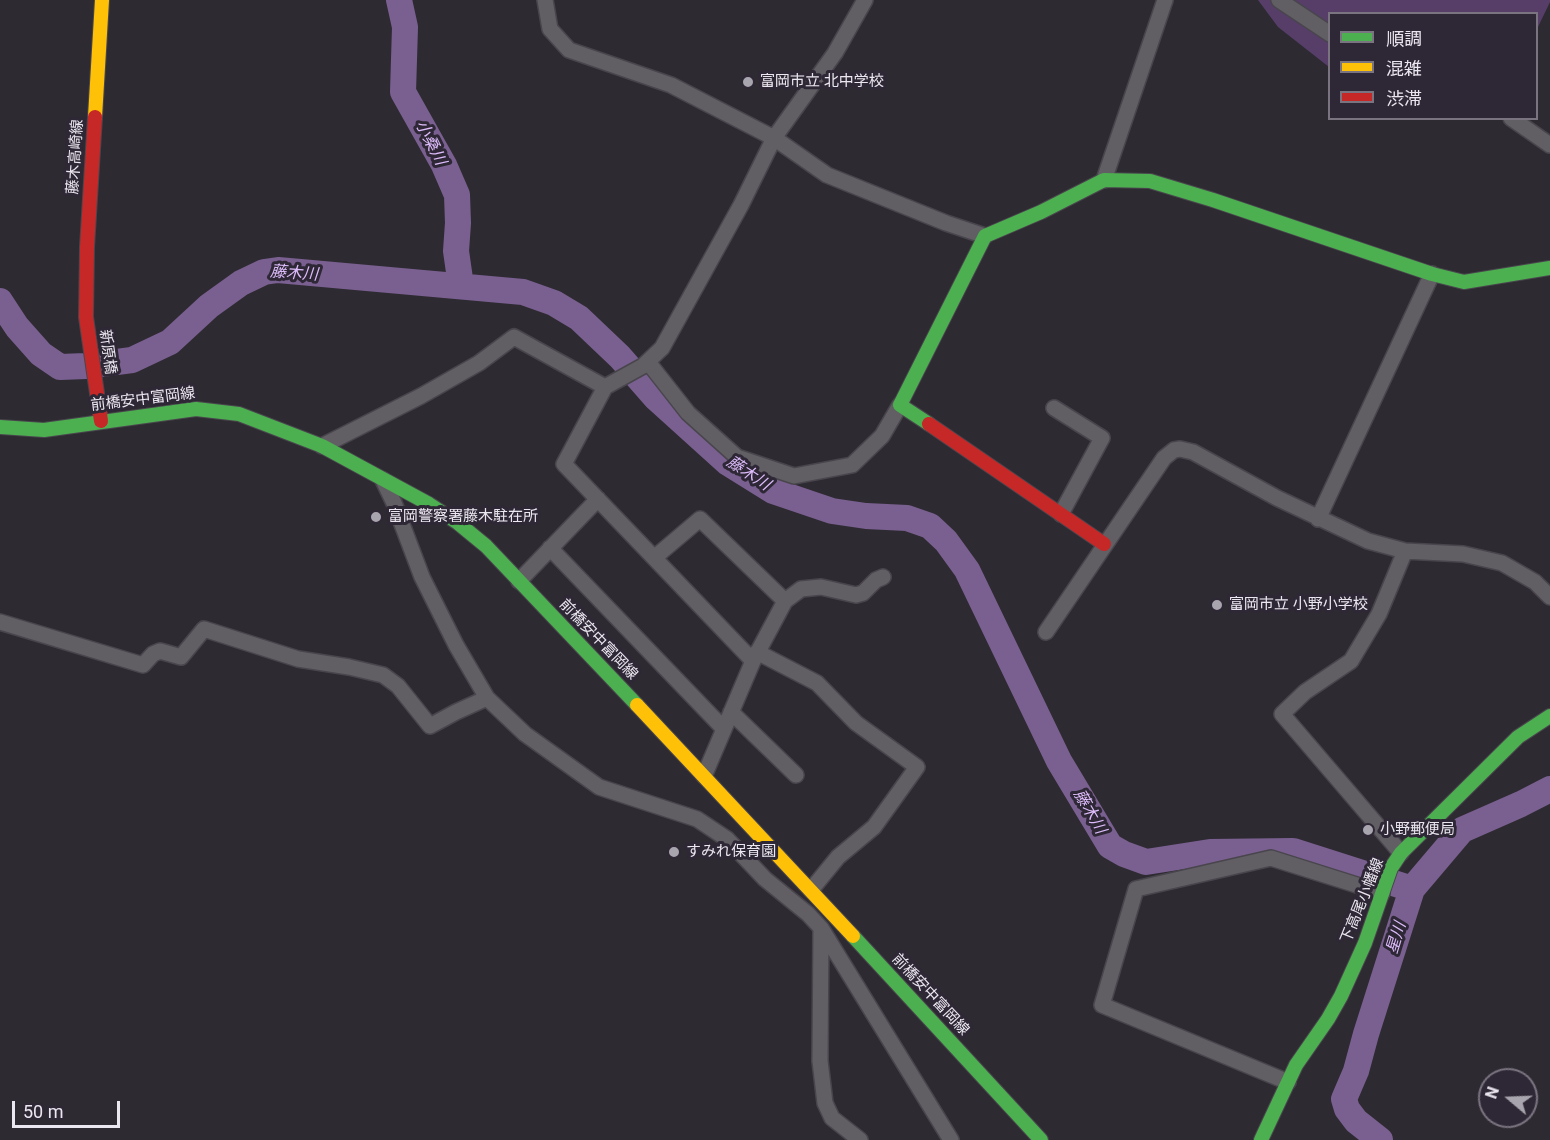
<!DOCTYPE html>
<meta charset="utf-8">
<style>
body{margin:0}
#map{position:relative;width:1550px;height:1140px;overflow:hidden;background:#2e2a32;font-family:Roboto,"Noto Sans JP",sans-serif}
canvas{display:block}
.legend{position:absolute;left:1328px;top:12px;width:210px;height:108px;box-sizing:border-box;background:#2e2735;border:2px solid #7a7480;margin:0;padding:8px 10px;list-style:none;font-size:18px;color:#ebe7f0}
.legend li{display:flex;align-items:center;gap:12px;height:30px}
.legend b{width:30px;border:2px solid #7a7480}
.north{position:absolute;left:1478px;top:1068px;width:60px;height:60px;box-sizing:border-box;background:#2e2735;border:2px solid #7a7480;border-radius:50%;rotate:289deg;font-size:16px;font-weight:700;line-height:24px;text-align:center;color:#ebe7f0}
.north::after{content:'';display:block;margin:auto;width:21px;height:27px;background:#a9a5ae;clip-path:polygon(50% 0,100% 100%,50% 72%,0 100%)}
.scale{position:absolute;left:12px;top:1101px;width:108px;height:27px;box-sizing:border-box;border:3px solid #ebe7f0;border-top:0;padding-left:8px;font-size:18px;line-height:21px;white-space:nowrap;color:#ebe7f0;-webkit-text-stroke:4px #2e2735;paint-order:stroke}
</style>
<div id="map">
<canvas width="1550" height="1140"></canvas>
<ul class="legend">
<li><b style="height:8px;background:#4caf50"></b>順調</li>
<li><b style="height:8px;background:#ffc107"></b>混雑</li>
<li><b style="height:8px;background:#c62828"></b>渋滞</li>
</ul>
<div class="north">N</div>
<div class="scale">50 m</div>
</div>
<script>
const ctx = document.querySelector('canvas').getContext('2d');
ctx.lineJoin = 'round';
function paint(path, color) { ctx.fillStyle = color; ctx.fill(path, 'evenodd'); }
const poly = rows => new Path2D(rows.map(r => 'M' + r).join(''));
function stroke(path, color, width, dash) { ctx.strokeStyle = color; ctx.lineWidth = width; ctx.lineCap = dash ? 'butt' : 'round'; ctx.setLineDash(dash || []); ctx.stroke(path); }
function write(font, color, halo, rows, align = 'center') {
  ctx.font = font + ' Roboto,"Noto Sans JP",sans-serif'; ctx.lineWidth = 6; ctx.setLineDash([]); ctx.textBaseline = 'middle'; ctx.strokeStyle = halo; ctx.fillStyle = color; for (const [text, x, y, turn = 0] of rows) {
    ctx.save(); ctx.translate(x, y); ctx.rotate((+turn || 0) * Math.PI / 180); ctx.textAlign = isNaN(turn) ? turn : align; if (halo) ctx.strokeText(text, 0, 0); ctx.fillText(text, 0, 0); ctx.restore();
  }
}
const forest = poly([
 [1258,0,1550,0,1550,2,1537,29,1536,14,1330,14,1329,67,1278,27]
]);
const river = poly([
 [399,0,405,27,403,92,444,165,457,195,458,223,456,251,461,286],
 [0,301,17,327,41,354,60,367,86,366,132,360,170,342,209,306,241,283,264,272,278,270,523,292,554,303,579,318,620,357,655,397,728,463,773,491,832,511,866,516,907,518,930,526,946,541,967,570,1059,761,1110,846,1124,854,1146,862,1210,852,1293,851,1412,889],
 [1380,1140,1356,1121,1347,1109,1344,1099,1356,1071,1366,1034,1412,889,1462,830,1521,804,1550,789]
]);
const street = poly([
 [545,0,550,29,569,50,671,85,774,138,827,175,946,223,985,236],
 [1279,0,1330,34],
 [1511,118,1550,145],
 [1104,180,1165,0],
 [648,362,688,413,737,457,794,476,852,465,882,436,900,405],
 [1054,408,1102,438,1061,514],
 [322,446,421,396,479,363,514,337,605,387],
 [383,480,394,503,422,577,456,645,487,698,525,734,599,787,697,819,727,839,765,879,808,914,821,928,951,1140],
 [1318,519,1432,274],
 [550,548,724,729],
 [654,558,700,519,785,601],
 [519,581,598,499],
 [0,622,143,665,153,654,160,651,181,657,204,629,298,659,349,667,383,675,398,686,430,726,456,712,487,698],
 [1046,632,1164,458,1174,450,1180,449,1193,452,1277,498,1368,541,1405,551,1463,554,1502,563,1535,582,1550,597],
 [757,652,817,683,856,723,917,767,874,827,838,857,811,890],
 [753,661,785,601,801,589,821,587,856,595,863,593,876,580,883,577],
 [731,712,796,775],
 [704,776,753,661,564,464,605,387,643,366,662,348,741,205,774,138,835,53,865,0],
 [1401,853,1282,714,1305,692,1351,661,1379,614,1405,551],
 [821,930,820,1061,825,1103,832,1118,860,1140],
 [1288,1082,1102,1005,1136,889,1271,858,1382,893]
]);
const fast = poly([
 [929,424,900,405,985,236,1041,212,1104,180,1150,181,1213,200,1432,274,1464,282,1550,268],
 [0,427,44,430,196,409,239,414,322,446,429,504,458,523,486,546,637,705],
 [853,936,1041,1140],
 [1261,1140,1296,1065,1328,1019,1341,996,1365,943,1391,868,1401,853,1518,737,1550,716]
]);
const slow = poly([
 [95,117,102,0],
 [637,705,853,936]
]);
const jam = poly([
 [95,117,87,247,86,317,101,421],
 [929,424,1104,544]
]);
const markers = [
 [748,82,6,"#a9a5ae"],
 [376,517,6,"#a9a5ae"],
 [1217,605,6,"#a9a5ae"],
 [1368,830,6,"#a9a5ae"],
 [674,852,6,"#a9a5ae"]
];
const poiNames = [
 ["富岡市立 北中学校",760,82],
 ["富岡警察署藤木駐在所",388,517],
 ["富岡市立 小野小学校",1229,605],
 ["小野郵便局",1380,830],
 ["すみれ保育園",686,852]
];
const streetNames = [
 ["藤木高崎線",76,157,-86],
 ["新原橋",107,352,82],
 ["前橋安中富岡線",143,400,-7],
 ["前橋安中富岡線",598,640,46],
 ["下高尾小幡線",1363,901,-68],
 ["前橋安中富岡線",930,995,47]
];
const waterNames = [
 ["小桑川",430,143,63],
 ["藤木川",294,274,4],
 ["藤木川",748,474,33],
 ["藤木川",1089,812,60],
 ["星川",1397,938,-73]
];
paint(forest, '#563e69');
stroke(river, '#7a6090', 26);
stroke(street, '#49454d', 18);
stroke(fast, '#49454d', 16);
stroke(slow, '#49454d', 16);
stroke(jam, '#49454d', 16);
stroke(street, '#615f64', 15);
stroke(fast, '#4caf50', 14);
stroke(slow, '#ffc107', 14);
stroke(jam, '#c62828', 14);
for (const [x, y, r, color] of markers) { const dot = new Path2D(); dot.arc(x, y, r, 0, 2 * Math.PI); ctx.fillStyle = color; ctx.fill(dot); stroke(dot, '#2e2735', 2); }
write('15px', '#ebe7f0', '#2e2735', poiNames, 'left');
write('15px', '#ebe7f0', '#2e2735', streetNames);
write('italic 16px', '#dcbcfa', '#2e2735', waterNames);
</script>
